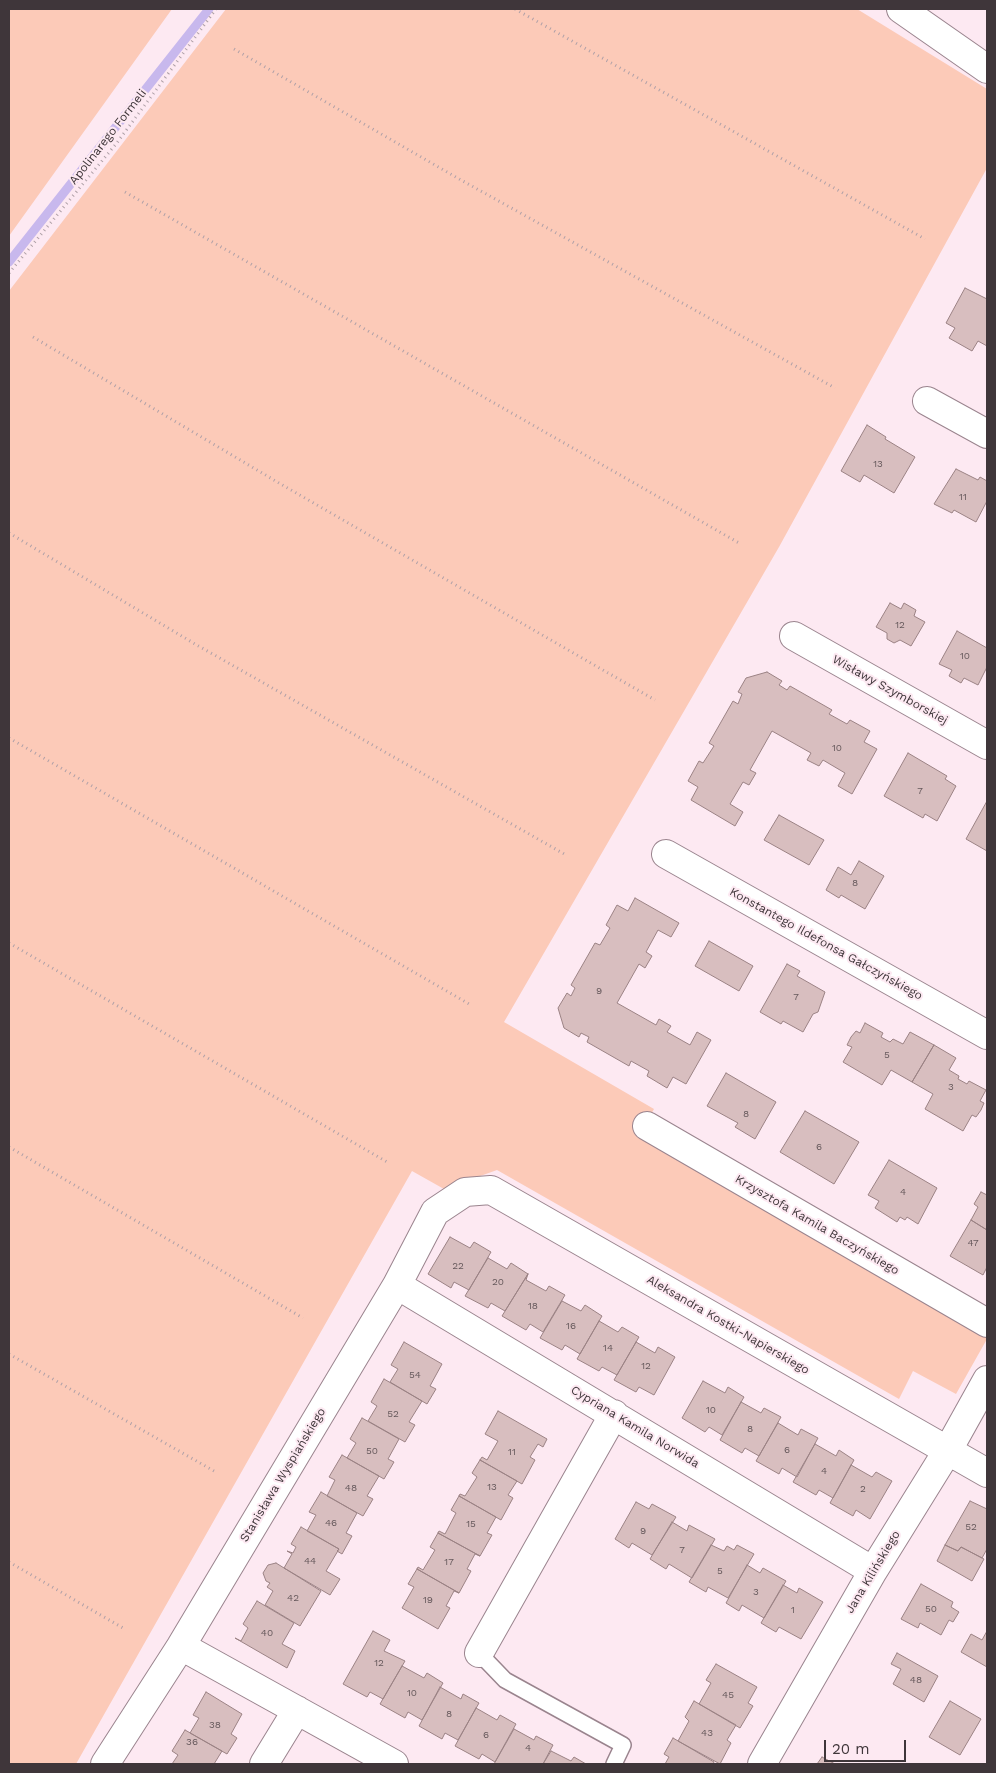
<!DOCTYPE html>
<meta charset="utf-8">
<style>
body{margin:0}
#map{position:relative;width:996px;height:1773px;overflow:hidden;background:#fde9f2;font-family:"Work Sans",sans-serif}
canvas{display:block}
.frame{position:absolute;inset:0;border:10px solid #3f363a;pointer-events:none}
.scale{position:absolute;left:824px;top:1740px;width:82px;height:22px;box-sizing:border-box;border:2px solid #3f363a;border-top:0;padding-left:6px;font-size:15px;line-height:18px;white-space:nowrap;color:#3f363a;-webkit-text-stroke:4px #fde9f2;paint-order:stroke}
</style>
<div id="map">
<canvas width="996" height="1773"></canvas>
<div class="frame"></div>
<div class="scale">20 m</div>
</div>
<script>
const ctx = document.querySelector('canvas').getContext('2d');
ctx.lineJoin = 'round';
function paint(path, color) { ctx.fillStyle = color; ctx.fill(path, 'evenodd'); }
const poly = rows => new Path2D(rows.map(r => 'M' + r).join(''));
function stroke(path, color, width, dash) { ctx.strokeStyle = color; ctx.lineWidth = width; ctx.lineCap = dash ? 'butt' : 'round'; ctx.setLineDash(dash || []); ctx.stroke(path); }
function write(font, color, halo, rows, align = 'center') {
  ctx.font = font + ' "Work Sans",sans-serif'; ctx.lineWidth = 4; ctx.setLineDash([]); ctx.textBaseline = 'middle'; ctx.strokeStyle = halo; ctx.fillStyle = color; for (const [text, x, y, turn = 0] of rows) {
    ctx.save(); ctx.translate(x, y); ctx.rotate((+turn || 0) * Math.PI / 180); ctx.textAlign = isNaN(turn) ? turn : align; if (halo) ctx.strokeText(text, 0, 0); ctx.fillText(text, 0, 0); ctx.restore();
  }
}
const green = poly([
 [9,9,172,9,9,236],
 [226,9,857,9,987,89,987,168,779,547,504,1022,654,1109,640,1135,987,1335,987,1339,956,1394,913,1371,899,1399,497,1170,444,1189,412,1171,76,1764,9,1764,9,291]
]);
const stream = poly([
 [9,262,209,9]
]);
const building = poly([
 [965,288,987,299,987,346,978,341,972,351,949,338,955,328,946,323,965,288],
 [867,425,886,437,885,439,915,457,894,493,864,475,860,482,841,471,867,425],
 [956,469,978,480,980,477,987,481,987,501,976,522,954,510,952,513,934,504,956,469],
 [890,603,901,609,904,603,916,610,914,616,925,622,911,646,900,640,894,643,887,639,887,633,876,627,890,603],
 [957,631,987,648,987,667,978,685,964,678,961,683,949,676,952,670,939,664,957,631],
 [767,672,782,681,779,685,787,690,790,686,832,710,829,714,847,724,850,720,870,731,864,742,877,749,852,794,838,786,845,773,823,760,819,766,807,760,811,753,772,731,750,770,756,773,749,785,743,782,730,804,743,812,735,826,691,800,698,787,688,781,699,761,703,763,714,746,709,743,733,701,738,704,742,694,738,692,746,678,767,672],
 [908,753,947,776,945,779,956,786,937,821,925,814,923,818,884,796,908,753],
 [987,801,987,851,966,839,987,801],
 [779,815,824,840,809,865,764,840,779,815],
 [859,861,884,876,865,909,841,895,839,898,826,890,838,867,851,875,859,861],
 [635,898,679,923,671,937,658,930,646,952,652,956,645,968,639,964,617,1003,656,1025,659,1019,671,1026,667,1032,690,1045,697,1032,711,1040,686,1084,673,1077,667,1088,647,1076,649,1071,631,1061,629,1066,587,1042,589,1037,581,1033,579,1037,564,1028,558,1008,567,993,571,996,575,988,571,985,595,943,600,945,610,928,606,925,617,905,628,911,635,898],
 [709,941,753,966,739,991,695,966,709,941],
 [787,964,800,971,797,976,825,992,818,1012,813,1014,803,1032,783,1021,781,1024,760,1012,787,964],
 [865,1023,883,1033,881,1037,890,1042,893,1039,903,1044,910,1032,934,1045,912,1082,891,1070,882,1085,843,1062,852,1047,847,1045,851,1037,856,1031,860,1033,865,1023],
 [934,1045,956,1058,949,1070,959,1076,958,1079,967,1084,969,1081,986,1090,980,1101,984,1103,981,1110,976,1117,972,1115,963,1131,925,1109,933,1094,912,1082,934,1045],
 [726,1073,776,1102,755,1139,735,1127,738,1123,707,1106,726,1073],
 [805,1111,859,1142,834,1184,780,1152,805,1111],
 [889,1160,937,1188,918,1224,907,1217,905,1220,900,1217,897,1222,875,1208,879,1201,868,1195,889,1160],
 [981,1192,987,1195,987,1230,971,1220,978,1207,974,1204,981,1192],
 [971,1220,987,1230,987,1267,983,1275,950,1256,971,1220],
 [450,1237,470,1248,474,1242,491,1252,469,1290,454,1282,451,1288,428,1274,450,1237],
 [488,1258,507,1269,511,1263,528,1274,505,1311,491,1303,488,1308,465,1296,488,1258],
 [528,1274,526,1280,546,1291,549,1286,565,1295,543,1332,530,1324,526,1330,502,1316,528,1274],
 [562,1301,581,1311,585,1305,602,1316,580,1354,565,1345,562,1350,540,1338,562,1301],
 [599,1321,618,1332,622,1327,639,1337,617,1375,602,1367,599,1371,577,1359,599,1321],
 [404,1342,442,1364,430,1386,436,1389,427,1404,390,1382,398,1369,391,1365,404,1342],
 [636,1342,655,1353,658,1347,675,1357,654,1395,639,1387,636,1392,614,1380,636,1342],
 [384,1379,422,1401,409,1422,415,1425,405,1442,368,1421,377,1406,371,1402,384,1379],
 [703,1381,725,1393,728,1387,744,1397,722,1435,709,1427,705,1432,682,1418,703,1381],
 [741,1402,761,1413,764,1408,781,1417,759,1456,745,1448,742,1453,720,1440,741,1402],
 [498,1411,547,1439,543,1447,538,1444,530,1457,535,1460,522,1484,480,1460,482,1457,487,1460,498,1441,485,1434,498,1411],
 [362,1418,399,1439,388,1459,394,1462,384,1479,347,1458,356,1443,350,1439,362,1418],
 [778,1423,798,1435,801,1429,818,1438,797,1477,782,1468,779,1474,756,1461,778,1423],
 [815,1444,836,1456,839,1450,854,1460,833,1498,819,1490,816,1495,793,1482,815,1444],
 [342,1455,379,1476,367,1496,373,1499,363,1516,327,1496,335,1480,329,1477,342,1455],
 [480,1460,517,1481,508,1495,513,1498,501,1520,459,1496,460,1494,465,1496,477,1477,472,1473,480,1460],
 [851,1465,872,1477,876,1472,892,1481,870,1519,856,1510,853,1516,830,1503,851,1465],
 [321,1492,357,1513,346,1533,352,1536,342,1554,337,1551,339,1549,307,1531,316,1515,309,1512,321,1492],
 [459,1496,496,1517,487,1533,492,1535,480,1556,438,1533,439,1531,445,1534,456,1513,451,1510,459,1496],
 [970,1501,987,1509,987,1549,982,1558,961,1547,958,1551,945,1545,970,1501],
 [636,1502,649,1509,652,1504,676,1517,652,1555,632,1543,629,1548,615,1539,636,1502],
 [672,1522,687,1531,689,1525,715,1539,692,1578,669,1564,666,1569,650,1559,672,1522],
 [301,1527,339,1549,326,1571,340,1579,330,1595,284,1568,292,1554,287,1551,293,1553,296,1547,291,1544,301,1527],
 [438,1533,480,1556,475,1554,467,1569,471,1571,459,1593,417,1569,418,1567,423,1570,435,1550,430,1547,438,1533],
 [711,1545,724,1551,727,1546,734,1550,737,1545,754,1554,728,1598,708,1587,706,1592,689,1582,711,1545],
 [945,1545,958,1551,961,1547,984,1559,972,1581,937,1561,945,1545],
 [276,1563,321,1591,300,1626,265,1605,273,1591,267,1587,270,1583,266,1581,263,1573,268,1565,276,1563],
 [747,1565,760,1573,763,1568,786,1581,764,1618,742,1605,739,1611,726,1603,747,1565],
 [417,1569,459,1593,454,1591,446,1606,450,1608,438,1629,402,1608,414,1587,408,1584,417,1569],
 [921,1584,953,1602,951,1607,959,1612,953,1622,949,1620,941,1635,920,1623,918,1628,901,1619,921,1584],
 [783,1585,797,1593,799,1588,823,1602,801,1639,779,1627,776,1632,761,1623,783,1585],
 [257,1601,294,1623,282,1644,295,1651,287,1668,235,1638,241,1641,248,1628,243,1624,257,1601],
 [373,1631,390,1640,384,1651,405,1661,383,1699,370,1692,367,1697,343,1684,373,1631],
 [987,1631,987,1667,961,1652,971,1634,982,1640,987,1631],
 [897,1653,938,1676,924,1702,893,1684,901,1669,891,1664,897,1653],
 [716,1664,757,1687,748,1703,753,1706,740,1728,699,1704,711,1683,706,1680,716,1664],
 [402,1666,424,1678,427,1673,443,1683,422,1720,408,1712,405,1718,380,1704,402,1666],
 [440,1687,461,1699,463,1694,479,1703,458,1740,445,1733,442,1739,419,1726,440,1687],
 [206,1692,242,1714,231,1734,237,1738,227,1754,190,1733,199,1718,193,1715,206,1692],
 [694,1701,736,1725,727,1740,731,1743,720,1764,678,1741,689,1721,685,1717,694,1701],
 [950,1701,981,1719,960,1755,929,1737,950,1701],
 [476,1708,497,1720,500,1715,516,1724,495,1762,482,1754,479,1759,455,1746,476,1708],
 [514,1729,534,1740,536,1736,553,1745,543,1764,494,1764,514,1729],
 [185,1730,222,1751,214,1764,172,1764,178,1755,172,1751,185,1730],
 [673,1738,714,1762,713,1764,665,1764,669,1757,664,1754,673,1738],
 [551,1751,571,1761,574,1757,586,1764,543,1764,551,1751],
 [822,1757,835,1764,817,1764,822,1757]
]);
const path = poly([
 [515,9,925,239],
 [234,49,461,180,835,388],
 [125,192,739,543],
 [9,273,116,144,216,9],
 [33,337,284,486,655,700],
 [9,533,195,644,566,855],
 [9,738,469,1004],
 [9,943,387,1162],
 [9,1147,303,1318],
 [9,1354,214,1471],
 [9,1562,123,1628]
]);
const lane = poly([
 [479,1653,505,1680,623,1745,614,1764]
]);
const street = poly([
 [901,9,987,69],
 [927,401,987,434],
 [794,636,987,745],
 [666,854,987,1035],
 [647,1126,987,1323],
 [397,1285,873,1571],
 [181,1646,394,1764],
 [479,1653,614,1414],
 [105,1764,181,1646,397,1285,435,1212,465,1192,491,1190,987,1473],
 [264,1764,297,1710],
 [762,1764,873,1571,948,1450,987,1380]
]);
const numberNames = [
 ["13",878,464],
 ["11",963,497],
 ["12",900,625],
 ["10",965,656],
 ["10",837,748],
 ["7",920,791],
 ["8",855,883],
 ["9",599,991],
 ["7",796,997],
 ["5",887,1055],
 ["3",951,1087],
 ["8",746,1114],
 ["6",819,1147],
 ["4",903,1192],
 ["47",973,1243],
 ["22",458,1266],
 ["20",498,1282],
 ["18",533,1306],
 ["16",571,1326],
 ["14",608,1348],
 ["12",646,1366],
 ["54",415,1375],
 ["10",711,1410],
 ["52",393,1414],
 ["8",750,1429],
 ["6",787,1450],
 ["50",372,1451],
 ["11",512,1452],
 ["4",824,1471],
 ["13",492,1487],
 ["48",351,1488],
 ["2",863,1489],
 ["46",331,1523],
 ["15",471,1524],
 ["52",971,1527],
 ["9",643,1531],
 ["7",682,1550],
 ["44",310,1561],
 ["17",449,1562],
 ["5",720,1571],
 ["3",756,1592],
 ["42",293,1598],
 ["19",428,1600],
 ["50",931,1609],
 ["1",793,1610],
 ["40",267,1633],
 ["12",379,1663],
 ["48",916,1680],
 ["10",412,1693],
 ["45",728,1695],
 ["8",449,1714],
 ["38",215,1725],
 ["43",707,1733],
 ["6",486,1735],
 ["36",192,1742],
 ["4",528,1748]
];
const streetNames = [
 ["Apolinarego Formeli",108,137,-52],
 ["Wisławy Szymborskiej",890,690,29],
 ["Konstantego Ildefonsa Gałczyńskiego",826,944,29],
 ["Krzysztofa Kamila Baczyńskiego",817,1225,30],
 ["Aleksandra Kostki-Napierskiego",728,1325,30],
 ["Cypriana Kamila Norwida",635,1427,31],
 ["Stanisława Wyspiańskiego",283,1475,-59],
 ["Jana Kilińskiego",873,1572,-59]
];
paint(green, '#fccab8');
stroke(stream, '#c8b8ed', 9);
paint(building, '#d8bebf');
stroke(building, '#9b8284', 1);
stroke(lane, '#9a848e', 18);
stroke(street, '#9a848e', 30);
stroke(path, '#afa0a7', 3, [1, 4]);
stroke(lane, '#fff', 15);
stroke(street, '#fff', 28);
write('10px', '#65585b', null, numberNames);
write('12px', '#3f363a', '#fde9f2', streetNames);
</script>
